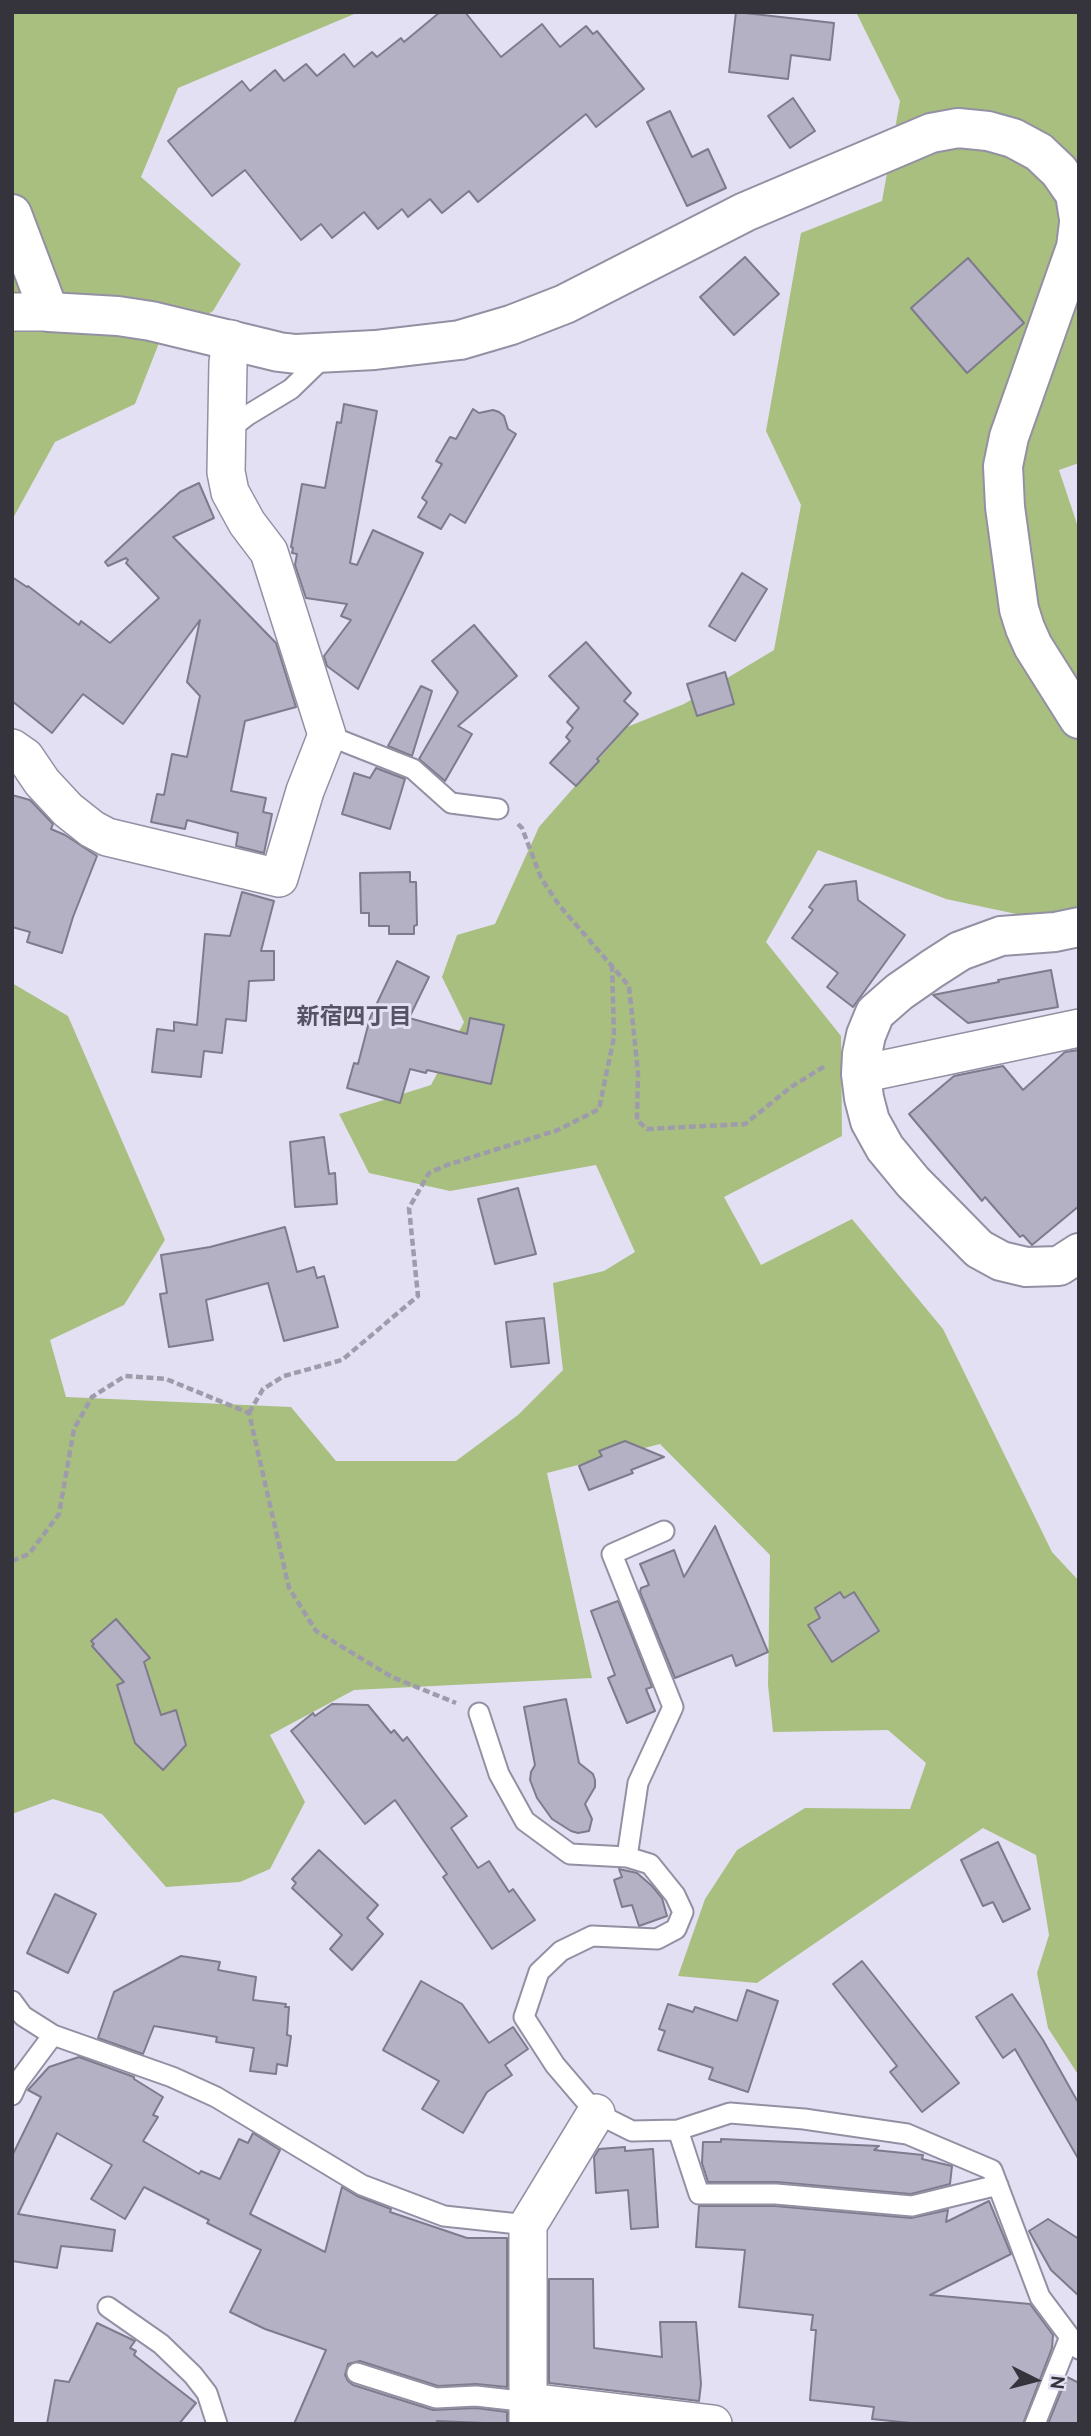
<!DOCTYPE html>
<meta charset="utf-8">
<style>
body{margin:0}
#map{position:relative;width:1091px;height:2436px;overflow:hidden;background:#e3e0f4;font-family:Overpass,sans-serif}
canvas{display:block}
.frame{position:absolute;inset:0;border:14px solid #35343c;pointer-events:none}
.north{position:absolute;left:1000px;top:2345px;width:70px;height:70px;-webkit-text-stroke:5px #e3e0f4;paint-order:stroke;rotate:96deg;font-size:19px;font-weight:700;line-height:28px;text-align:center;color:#35343c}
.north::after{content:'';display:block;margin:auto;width:24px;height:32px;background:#35343c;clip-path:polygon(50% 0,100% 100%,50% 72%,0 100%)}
</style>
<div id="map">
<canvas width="1091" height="2436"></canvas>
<div class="frame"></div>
<div class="north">N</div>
</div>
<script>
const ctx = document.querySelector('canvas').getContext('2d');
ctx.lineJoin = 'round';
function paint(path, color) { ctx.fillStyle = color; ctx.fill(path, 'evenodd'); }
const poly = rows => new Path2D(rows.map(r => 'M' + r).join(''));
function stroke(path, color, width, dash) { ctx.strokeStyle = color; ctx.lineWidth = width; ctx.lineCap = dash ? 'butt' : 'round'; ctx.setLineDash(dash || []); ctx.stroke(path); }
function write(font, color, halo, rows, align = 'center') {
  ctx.font = font + ' Overpass,"Noto Sans JP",sans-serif'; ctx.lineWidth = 6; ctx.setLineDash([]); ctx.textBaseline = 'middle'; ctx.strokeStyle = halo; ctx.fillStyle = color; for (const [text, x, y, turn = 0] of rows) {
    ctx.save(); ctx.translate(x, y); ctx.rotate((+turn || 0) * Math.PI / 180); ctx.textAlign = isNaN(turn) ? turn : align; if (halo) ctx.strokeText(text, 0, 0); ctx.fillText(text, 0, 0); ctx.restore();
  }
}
const forest = poly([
 [12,12,359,12,178,88,141,177,241,264,213,311,159,343,135,404,55,442,12,520],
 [856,12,1079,12,1079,463,1059,470,1079,530,1079,914,1049,921,946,899,818,850,766,942,841,1036,842,1136,724,1197,761,1265,852,1219,943,1329,1052,1552,1079,1581,1079,2076,1048,2028,1037,1973,1049,1935,1036,1855,983,1828,757,1983,678,1976,705,1899,737,1850,805,1808,910,1809,926,1763,888,1730,773,1732,768,1685,770,1555,660,1444,547,1473,592,1678,354,1690,270,1735,305,1802,270,1869,240,1882,166,1887,102,1814,53,1799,12,1814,12,983,68,1016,165,1240,124,1305,50,1340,66,1397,291,1407,336,1461,456,1461,518,1415,563,1370,553,1283,604,1271,635,1252,596,1165,450,1191,369,1173,339,1114,431,1085,464,1022,442,977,457,935,495,924,539,827,627,727,684,704,774,650,801,505,766,431,801,233,882,201,900,101]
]);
const building = poly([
 [440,12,465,12,501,57,542,24,560,47,586,26,593,34,597,31,644,89,596,127,586,114,478,202,469,191,442,213,430,199,408,217,402,209,378,229,364,212,332,238,321,224,301,240,245,170,212,196,168,141,242,81,250,91,275,70,284,81,306,64,317,76,344,54,354,67,372,52,377,57,401,38,404,42,440,12],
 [736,12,834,23,830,60,791,55,788,79,729,72,736,12],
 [793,98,815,131,790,148,768,116,793,98],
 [670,111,692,157,708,149,726,188,687,206,647,122,670,111],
 [745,257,779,294,734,335,700,297,745,257],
 [968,258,1024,323,967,373,911,308,968,258],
 [344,404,377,411,350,563,357,565,373,530,423,553,358,689,327,666,324,656,351,620,341,616,347,604,306,598,295,565,297,554,292,553,293,548,291,547,302,484,325,488,337,422,341,423,344,404],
 [473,409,479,413,493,410,499,412,504,416,508,429,516,434,465,523,450,514,441,529,418,517,427,502,422,498,442,464,436,461,450,437,456,439,473,409],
 [199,483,214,518,173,537,276,643,296,707,245,721,231,791,266,798,263,812,272,814,264,853,236,846,238,833,187,820,185,829,151,822,157,794,164,795,172,754,187,757,200,696,187,682,200,620,123,724,83,694,52,733,12,701,12,577,27,587,28,586,79,625,81,621,110,643,159,598,126,563,128,560,126,558,108,566,105,562,180,492,199,483],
 [742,573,767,589,735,641,709,626,742,573],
 [474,625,517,676,458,726,472,734,445,781,419,759,458,692,432,661,474,625],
 [586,642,631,693,624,701,638,714,597,759,599,761,576,786,550,763,570,741,566,737,573,728,567,722,579,708,549,676,586,642],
 [725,672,734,704,697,716,687,684,725,672],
 [421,686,432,691,412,756,388,746,421,686],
 [376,768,405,779,390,829,342,814,354,773,370,778,376,768],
 [12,795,30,800,53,824,51,829,65,835,97,856,73,917,62,953,27,942,30,932,12,927,12,795],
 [410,872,410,882,416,882,417,925,414,926,414,934,389,934,389,926,369,926,369,913,361,913,360,873,410,872],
 [856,881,858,900,905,935,853,1007,827,987,838,973,792,938,813,910,809,907,825,885,856,881],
 [242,892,274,901,261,951,274,951,274,980,249,981,246,1021,226,1019,222,1053,204,1051,201,1077,152,1072,157,1029,174,1031,174,1022,197,1025,205,934,230,936,242,892],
 [397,961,429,977,409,1018,467,1034,470,1018,504,1025,491,1084,427,1070,426,1073,410,1069,400,1103,347,1088,354,1063,358,1064,370,1018,397,961],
 [1051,970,1058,1007,968,1023,933,995,999,982,998,980,1051,970],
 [1079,1050,1079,1206,1032,1245,1023,1235,1020,1237,985,1197,982,1201,909,1114,954,1076,1003,1066,1023,1090,1065,1052,1079,1050],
 [324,1137,329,1174,335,1173,337,1204,295,1207,290,1142,324,1137],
 [518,1188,536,1254,495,1264,478,1199,518,1188],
 [285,1227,297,1272,314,1267,317,1278,324,1276,338,1327,284,1341,268,1283,206,1300,213,1340,169,1347,160,1294,167,1293,161,1255,210,1247,285,1227],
 [544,1318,549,1363,511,1367,506,1322,544,1318],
 [625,1441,664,1457,631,1470,633,1473,589,1490,579,1466,602,1456,599,1451,625,1441],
 [715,1526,768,1652,736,1666,732,1655,675,1678,640,1592,641,1588,649,1585,640,1564,674,1550,684,1577,715,1526],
 [840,1592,844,1598,854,1592,879,1631,832,1662,808,1625,820,1618,815,1608,840,1592],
 [618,1601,652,1687,646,1689,655,1711,627,1723,608,1678,615,1675,591,1611,618,1601],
 [116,1619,150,1658,144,1662,161,1715,176,1710,186,1745,163,1770,135,1743,117,1685,124,1682,92,1646,94,1644,91,1641,116,1619],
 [566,1699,579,1763,593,1774,595,1780,595,1787,585,1804,592,1819,589,1831,578,1833,571,1831,552,1819,537,1798,530,1780,531,1772,535,1765,524,1707,566,1699],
 [332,1704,368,1705,391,1733,394,1730,403,1741,407,1737,467,1816,451,1828,478,1868,489,1861,509,1892,513,1889,535,1920,492,1949,443,1877,447,1874,395,1800,365,1824,291,1731,313,1713,315,1716,332,1704],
 [998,1842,1030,1909,1003,1922,993,1902,983,1906,961,1860,998,1842],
 [319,1850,378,1905,367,1918,383,1934,352,1970,330,1949,342,1935,292,1888,296,1883,292,1879,319,1850],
 [619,1869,637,1873,652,1886,662,1898,667,1916,639,1926,632,1905,622,1907,614,1880,622,1877,619,1869],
 [55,1894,96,1914,68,1973,27,1953,55,1894],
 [181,1956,220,1962,218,1970,256,1977,253,2000,286,2004,285,2007,289,2007,287,2035,291,2036,287,2066,277,2064,276,2074,250,2071,254,2048,216,2042,217,2037,154,2026,143,2054,98,2038,114,1992,181,1956],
 [862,1961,959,2083,922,2112,890,2072,897,2066,833,1984,862,1961],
 [421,1981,462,2004,489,2043,513,2027,528,2049,505,2065,512,2075,487,2092,463,2133,422,2109,439,2081,383,2050,421,1981],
 [747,1990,778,2001,748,2092,709,2079,713,2068,658,2050,665,2031,659,2029,668,2004,693,2012,695,2007,737,2021,747,1990],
 [1012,1994,1043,2040,1079,2104,1079,2160,1015,2049,1003,2058,976,2017,1012,1994],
 [79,2057,134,2077,134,2079,163,2097,153,2115,158,2117,143,2141,199,2174,201,2171,220,2179,239,2139,248,2143,253,2133,280,2150,250,2214,325,2252,342,2187,357,2196,391,2209,390,2212,467,2238,507,2238,507,2387,476,2384,438,2386,360,2361,348,2364,345,2375,348,2381,353,2385,433,2410,476,2408,507,2412,507,2424,437,2421,436,2424,294,2424,326,2350,265,2329,230,2312,261,2250,207,2223,209,2220,144,2187,125,2219,91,2199,112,2165,57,2133,18,2214,115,2230,112,2251,61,2246,57,2268,12,2261,12,2156,41,2097,28,2090,49,2067,79,2057],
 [721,2139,879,2146,874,2150,923,2155,922,2159,952,2166,950,2184,911,2194,777,2182,708,2182,702,2163,703,2142,721,2142,721,2139],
 [625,2147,625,2151,653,2149,658,2227,631,2229,628,2190,596,2193,594,2157,599,2149,625,2147],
 [989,2201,1011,2254,930,2295,1030,2304,1053,2335,1052,2348,1023,2424,920,2424,872,2419,874,2407,810,2400,816,2330,811,2330,813,2315,739,2307,745,2250,696,2247,699,2206,775,2206,911,2218,948,2210,946,2222,989,2201],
 [1048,2219,1079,2239,1079,2296,1051,2270,1029,2231,1048,2219],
 [549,2279,593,2279,594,2348,662,2357,660,2322,696,2322,701,2384,699,2401,549,2383,549,2279],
 [97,2323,135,2341,130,2348,136,2351,134,2355,196,2403,179,2424,47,2424,55,2380,69,2382,97,2323],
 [1067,2377,1079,2383,1079,2424,1048,2424,1067,2377]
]);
const path = poly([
 [518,824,522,828,541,878,559,905,629,986,638,1073,637,1120,647,1129,745,1124,791,1087,825,1066],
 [249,1413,263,1389,284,1376,342,1360,418,1296,409,1208,429,1173,447,1165,558,1130,599,1109,614,1037,612,966],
 [12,1561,29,1554,59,1514,74,1429,92,1397,125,1376,166,1379,249,1413,289,1588,316,1631,392,1677,456,1703]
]);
const lane = poly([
 [226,432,248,415,291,389,325,356],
 [327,735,413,769,451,803,498,809],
 [479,1713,499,1774,525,1821,570,1854,627,1857,650,1864,675,1895,683,1912,676,1929,657,1939,592,1936,561,1951,539,1972,524,2017,555,2065,596,2113,632,2131,678,2130,730,2113,804,2119,907,2134,992,2170,1040,2297,1079,2349],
 [627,1857,638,1783,673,1707,612,1554,664,1531],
 [12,2001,23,2016,53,2035,172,2077,216,2097,362,2185,444,2216,528,2225],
 [12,2095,18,2082,53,2035],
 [678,2130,699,2194,776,2194,912,2206,998,2185],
 [108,2307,161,2344,193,2375,207,2393,217,2424],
 [357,2373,436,2398,476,2396,529,2402],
 [1035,2424,1069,2339]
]);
const street = poly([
 [12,312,49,312],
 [12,748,25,757,42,782,68,810,92,829,107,837,279,878,305,791,327,735,269,552,247,523,230,492,226,472,228,363,231,339],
 [861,1074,1079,1028],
 [529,2402,713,2424],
 [528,2424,528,2225,596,2113]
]);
const secondary = poly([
 [12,214,49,312,118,316,151,321,279,352,296,354,375,350,460,340,511,325,565,304,745,212,931,133,958,128,988,131,1013,138,1039,152,1059,171,1075,194,1079,219],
 [1079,223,1076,247,1009,437,1003,466,1005,507,1019,609,1025,628,1033,646,1079,719],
 [1079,927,1055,932,1001,936,960,951,932,969,899,992,875,1013,866,1035,862,1054,861,1074,864,1098,870,1121,885,1148,913,1182,979,1249,1001,1261,1026,1267,1059,1266,1079,1253]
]);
const neighbourhoodNames = [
 ["新宿四丁目",354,1019]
];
paint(forest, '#a9bf80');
paint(building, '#b4b1c4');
stroke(building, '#7d7b8c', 2);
stroke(lane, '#9390a3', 23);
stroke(street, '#9390a3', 40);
stroke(secondary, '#9390a3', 42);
stroke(path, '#9e9cab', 4.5, [7, 3.5]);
stroke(lane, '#fff', 19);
stroke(street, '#fff', 37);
stroke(secondary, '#fff', 38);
write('bold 23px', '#555363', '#e3e0f4', neighbourhoodNames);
</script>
